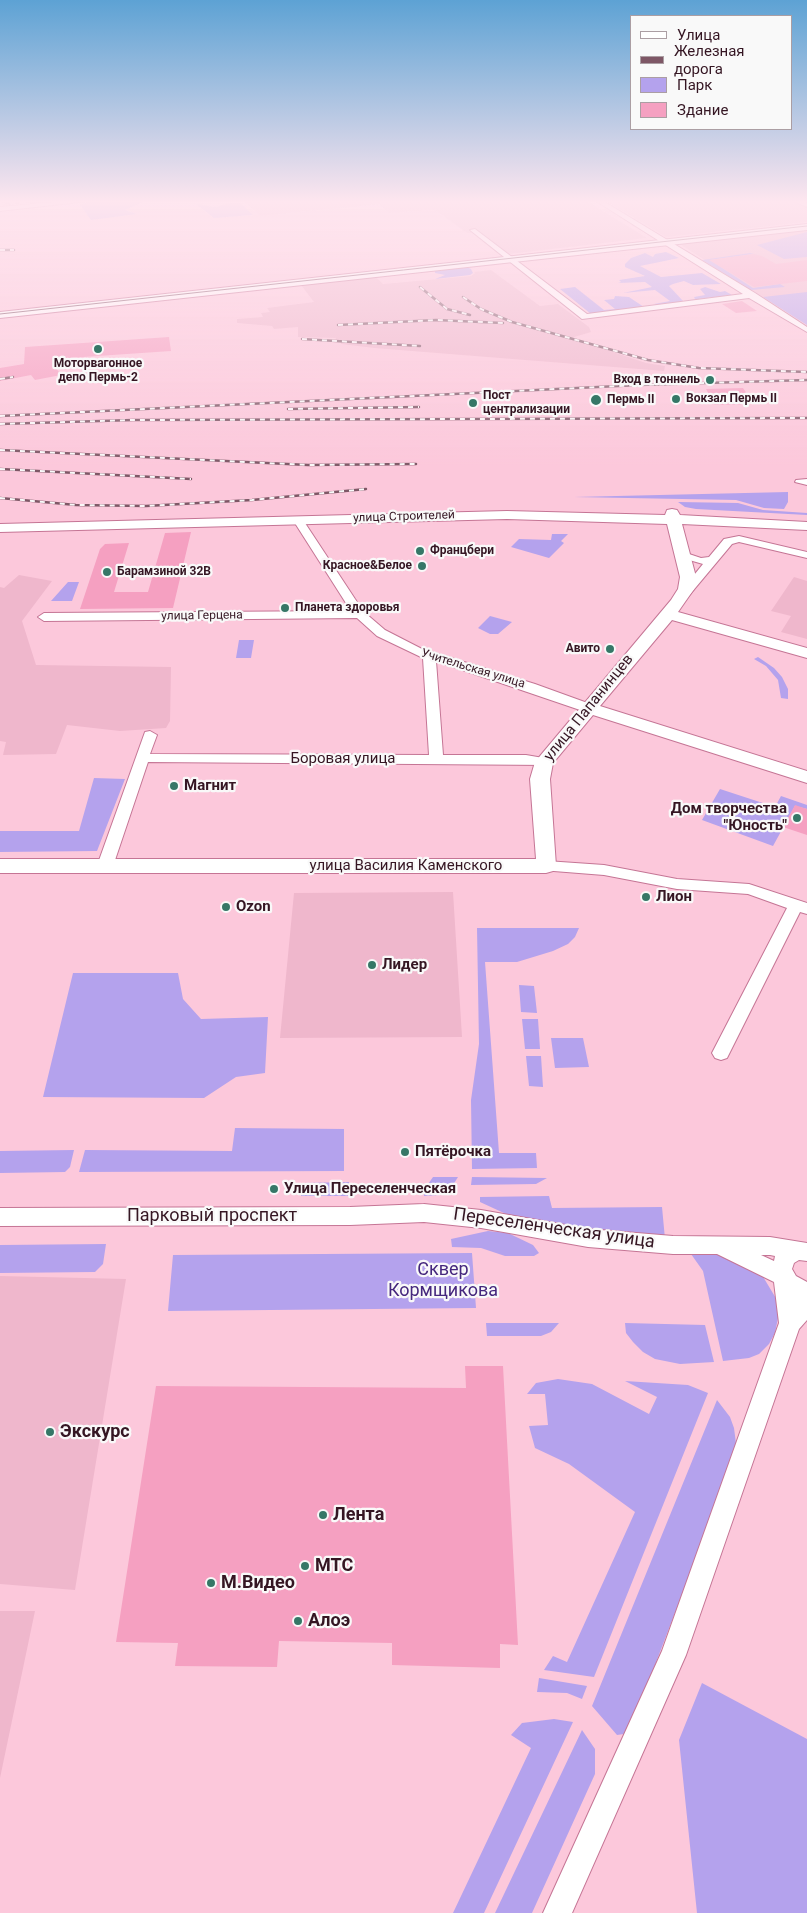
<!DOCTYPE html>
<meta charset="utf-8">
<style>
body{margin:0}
#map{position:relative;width:807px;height:1913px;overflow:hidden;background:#fcc8db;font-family:Roboto,sans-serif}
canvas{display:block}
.legend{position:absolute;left:630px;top:15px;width:162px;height:115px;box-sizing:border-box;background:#f9f9f9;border:1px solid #ab9ea3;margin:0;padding:6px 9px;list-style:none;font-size:15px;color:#351623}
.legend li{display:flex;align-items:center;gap:10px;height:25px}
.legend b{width:25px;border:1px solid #ab9ea3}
</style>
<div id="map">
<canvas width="807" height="1913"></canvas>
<ul class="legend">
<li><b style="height:6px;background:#fff"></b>Улица</li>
<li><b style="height:6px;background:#7e5766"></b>Железная дорога</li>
<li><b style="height:14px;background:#b4a2ed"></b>Парк</li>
<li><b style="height:14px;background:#f5a0c1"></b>Здание</li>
</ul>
</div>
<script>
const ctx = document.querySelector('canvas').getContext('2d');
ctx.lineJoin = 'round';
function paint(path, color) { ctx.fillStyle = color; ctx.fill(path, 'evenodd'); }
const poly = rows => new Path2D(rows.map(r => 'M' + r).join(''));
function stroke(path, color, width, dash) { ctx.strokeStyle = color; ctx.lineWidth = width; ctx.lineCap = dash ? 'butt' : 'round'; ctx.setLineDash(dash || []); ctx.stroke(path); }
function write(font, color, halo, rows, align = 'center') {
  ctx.font = font + ' Roboto,sans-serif'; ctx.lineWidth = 4.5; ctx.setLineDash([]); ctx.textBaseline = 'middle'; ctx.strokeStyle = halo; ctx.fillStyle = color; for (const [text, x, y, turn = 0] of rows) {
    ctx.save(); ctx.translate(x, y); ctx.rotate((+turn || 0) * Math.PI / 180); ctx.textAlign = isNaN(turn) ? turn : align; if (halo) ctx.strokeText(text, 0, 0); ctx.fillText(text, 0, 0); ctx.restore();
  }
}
const built = poly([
 [244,201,587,201,647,238,509,254,481,233,467,233,435,210,389,213,379,204,260,216],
 [606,201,807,201,807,222,666,237],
 [807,228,807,325,678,243],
 [491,270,540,306,558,304,589,327,591,332,571,338,646,363,665,366,664,371,374,348,341,344,342,341,335,340,336,338,298,337,298,327,274,329,272,326,237,323,237,319,263,317,261,313,270,312,267,308,314,302,301,285,376,277,383,284,471,276,475,273,474,272],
 [19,575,52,581,22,621,36,665,171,667,170,721,166,728,120,731,67,725,56,754,3,755,6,742,0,741,0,587,4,588],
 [794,577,807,581,807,639,781,632,791,616,771,611],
 [453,892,462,1037,280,1038,294,893],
 [0,1276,126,1279,75,1590,0,1584],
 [0,1611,35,1611,0,1778]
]);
const green = poly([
 [91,201,145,201,125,210,137,214,91,220,80,205],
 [231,203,240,203,253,215,214,218,196,204,215,207],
 [807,232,807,257,784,259,757,245],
 [666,252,679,258,640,266,661,277,702,273,721,284,693,285,684,281,673,284,669,286,684,302,656,305,654,304,670,301,655,290,623,293,652,287,645,282,618,283,621,282,619,280,645,276,625,267,625,264,631,258,645,253,653,257,655,254],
 [750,253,762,256,753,254,710,260,753,288,780,284,785,287,751,290,702,260],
 [467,267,471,269,473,273,470,275,435,279,445,275,435,273,435,271],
 [575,287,604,310,615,309,604,300,614,299,615,296,629,297,644,307,591,314,560,289],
 [705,287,720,292,725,291,732,295,690,300,695,299,694,297,705,295,700,289],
 [807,292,807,325,763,297],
 [788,492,788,502,784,509,764,508,736,500,574,497],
 [678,502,738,503,763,510,807,513,807,515,696,509,685,507],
 [552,534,568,534,561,541,564,543,549,558,511,547,519,539,551,540],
 [68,582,79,582,72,601,51,601],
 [490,616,512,622,498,634,490,634,478,628],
 [239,640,254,640,251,658,236,658],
 [758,657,774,668,782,677,788,689,788,699,781,698,778,680,766,666,754,659],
 [94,778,125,779,97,851,0,852,0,831,79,831],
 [720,789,775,807,781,796,807,805,807,809,795,806,773,846,702,820],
 [477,928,579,928,575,937,568,944,553,951,517,962,485,962,499,1153,536,1153,537,1168,472,1169,471,1100,479,1044],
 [73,973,178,973,183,999,201,1019,268,1017,265,1073,236,1077,204,1098,43,1097],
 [519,985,534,986,537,1013,521,1012],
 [522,1019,538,1019,540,1049,525,1049],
 [551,1038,583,1038,589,1067,555,1068],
 [526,1056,541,1056,543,1087,529,1086],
 [235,1128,344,1129,344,1171,79,1172,85,1150,232,1151],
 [74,1150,70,1167,65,1172,0,1173,0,1151],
 [433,1177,458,1177,453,1185,440,1195,424,1196,424,1190],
 [472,1177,547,1178,536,1184,471,1185],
 [349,1182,349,1196,301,1196,303,1183],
 [549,1196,552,1208,662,1207,665,1239,519,1220,480,1202,480,1197],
 [488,1231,508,1233,533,1245,539,1253,534,1256,505,1256,481,1248,452,1247,451,1239],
 [106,1244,103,1264,95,1272,0,1273,0,1245],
 [472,1253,476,1308,168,1311,173,1255],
 [713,1253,737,1258,762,1275,777,1300,778,1318,775,1333,769,1344,759,1354,749,1358,723,1361,703,1271,691,1254],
 [486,1323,559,1323,551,1332,541,1336,487,1336],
 [625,1323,705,1325,714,1362,680,1364,655,1359,643,1352,633,1342,626,1333],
 [558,1379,592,1384,649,1414,657,1397,625,1381,688,1385,708,1393,594,1677,544,1670,553,1656,567,1662,635,1512,569,1464,535,1448,529,1426,548,1425,545,1394,527,1394,536,1383],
 [717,1400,730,1417,734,1428,737,1451,632,1725,624,1734,617,1735,592,1706],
 [539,1678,587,1686,582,1699,567,1693,537,1692],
 [702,1683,807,1739,807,1913,697,1913,679,1740],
 [554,1719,573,1722,484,1913,453,1913,531,1748,511,1735,522,1723],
 [582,1730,595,1749,595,1774,532,1913,495,1913]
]);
const building = poly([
 [753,254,762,256,776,264,807,260,807,281,754,287,709,260],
 [742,301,757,311,736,313,722,304],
 [169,337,171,351,54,359,60,367,56,368,61,375,35,380,31,375,0,381,0,368,24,364,25,347],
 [743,388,754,404,715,405,706,389],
 [191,532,173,608,80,609,100,549,105,544,129,543,114,592,148,592,165,533],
 [795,805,807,809,807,835,783,827],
 [465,1366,503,1366,518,1645,500,1644,500,1668,392,1665,392,1643,279,1641,277,1667,175,1666,178,1643,116,1642,156,1386,466,1388]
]);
const street = poly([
 [66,201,88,201,0,211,0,207,66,201],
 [596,201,603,201,755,293,807,327,807,332,749,298,582,319,470,230,475,229,587,314,743,294,596,201],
 [795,201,807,203,807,207,796,202,795,201],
 [807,479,807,485,795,482,796,480,807,479],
 [298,517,303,520,355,599,364,612,385,630,422,649,535,684,593,705,595,708,593,711,583,711,436,661,443,755,526,755,549,759,551,762,549,765,148,762,113,866,110,870,100,870,97,866,145,732,150,731,157,735,150,754,429,755,423,658,377,636,357,618,44,621,38,617,44,613,351,611,293,520,298,517],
 [739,536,807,552,807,558,739,542,732,544,686,599,678,599,678,595,703,564,679,557,679,553,683,552,701,558,709,557,724,539,739,536],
 [546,861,604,865,677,879,749,884,807,903,807,914,800,912,727,1058,721,1060,715,1058,712,1053,787,908,748,894,677,889,604,875,541,870,538,866,546,861],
 [424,1204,481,1210,588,1229,673,1236,770,1237,807,1243,807,1261,799,1260,794,1263,792,1269,796,1276,807,1282,807,1320,799,1329,686,1655,572,1913,543,1913,662,1651,779,1323,774,1282,717,1254,673,1254,588,1247,481,1228,424,1222,350,1225,0,1226,0,1208,350,1207,424,1204],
 [761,1255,770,1255,775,1256,774,1261,761,1255]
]);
const secondary = poly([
 [807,224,807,230,0,318,0,312,807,224],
 [672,509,677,510,680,515,807,522,807,530,682,524,696,577,694,589,678,612,807,648,807,658,672,620,600,706,807,771,807,783,593,715,553,763,550,779,556,866,553,871,546,873,0,873,0,859,536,859,530,779,535,762,671,600,678,589,680,577,667,524,507,519,0,532,0,524,507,511,665,515,667,510,672,509]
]);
const tram = poly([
 [0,314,807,226]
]);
const rail = poly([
 [0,204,36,201],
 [0,250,14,250],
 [420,287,447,309,470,315],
 [463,297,481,309,512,322,648,360,699,368,807,372],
 [338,325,436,320,503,323],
 [302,339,420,346],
 [0,379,13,377],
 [288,409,419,407],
 [0,416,639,385,807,380],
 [0,424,133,420,807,418],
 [0,450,308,465,416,464],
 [0,469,191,479],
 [0,498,76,505,146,506,252,500,366,489]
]);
const markers = [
 [98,349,5,"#367767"],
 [710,380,5,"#367767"],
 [676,399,5,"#367767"],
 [596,400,6,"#367767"],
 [473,403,5,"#367767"],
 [420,551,5,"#367767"],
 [422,566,5,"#367767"],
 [107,572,5,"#367767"],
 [285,608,5,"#367767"],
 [610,649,5,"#367767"],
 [174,786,5,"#367767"],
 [797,818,5,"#367767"],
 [646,897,5,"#367767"],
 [226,907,5,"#367767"],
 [372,965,5,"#367767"],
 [405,1152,5,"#367767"],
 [274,1189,5,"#367767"],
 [50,1432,5,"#367767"],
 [323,1515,5,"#367767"],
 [305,1566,5,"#367767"],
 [211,1583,5,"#367767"],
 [298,1621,5,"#367767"]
];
const farPoinames = [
 ["Моторвагонное",98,364,"center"],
 ["депо Пермь-2",98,378,"center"],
 ["Вход в тоннель",700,380,"right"],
 ["Пост",483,396],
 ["централизации",483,410],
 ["Вокзал Пермь II",686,399],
 ["Пермь II",607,400],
 ["Францбери",430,551],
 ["Красное&Белое",412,566,"right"],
 ["Барамзиной 32В",117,572],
 ["Планета здоровья",295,608],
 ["Авито",600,649,"right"]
];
const farStreetnames = [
 ["улица Строителей",404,517,-2],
 ["улица Герцена",202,616,-1],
 ["Учительская улица",473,669,17]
];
const streetNames = [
 ["улица Папанинцев",589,708,-51],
 ["Боровая улица",343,759],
 ["улица Василия Каменского",406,866]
];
const poiNames = [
 ["Магнит",184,786],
 ["Дом творчества",787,809,"right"],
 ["\"Юность\"",787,826,"right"],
 ["Лион",656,897],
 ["Ozon",236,907],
 ["Лидер",382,965],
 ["Пятёрочка",415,1152],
 ["Улица Переселенческая",284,1189]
];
const nearStreetnames = [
 ["Парковый проспект",212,1216],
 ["Переселенческая улица",554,1229,8]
];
const nearParknames = [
 ["Сквер",443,1270],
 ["Кормщикова",443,1291]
];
const nearPoinames = [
 ["Экскурс",60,1432],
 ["Лента",333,1515],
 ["МТС",315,1566],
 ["М.Видео",221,1583],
 ["Алоэ",308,1621]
];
paint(built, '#efb7cc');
paint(green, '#b4a2ed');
paint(building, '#f5a0c1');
stroke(street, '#c57595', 2);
stroke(secondary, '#c57595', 2);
paint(street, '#fff');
paint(secondary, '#fff');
stroke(tram, '#7e5766', 1);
stroke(rail, '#7e5766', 2.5);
stroke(rail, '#f9f9f9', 2, [5]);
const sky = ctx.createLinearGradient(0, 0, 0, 469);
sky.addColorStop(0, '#5da2d4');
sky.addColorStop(0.43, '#fee6ef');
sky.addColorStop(1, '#fee6ef00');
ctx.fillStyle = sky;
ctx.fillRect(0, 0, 807, 469);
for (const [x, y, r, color] of markers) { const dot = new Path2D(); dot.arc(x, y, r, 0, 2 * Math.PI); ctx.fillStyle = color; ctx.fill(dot); stroke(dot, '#f9f9f9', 2); }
write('bold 12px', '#351623', '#f9f9f9', farPoinames, 'left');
write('12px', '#351623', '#f9f9f9', farStreetnames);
write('15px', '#351623', '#f9f9f9', streetNames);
write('bold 15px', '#351623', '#f9f9f9', poiNames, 'left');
write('18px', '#351623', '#f9f9f9', nearStreetnames);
write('18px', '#45277d', '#f9f9f9', nearParknames);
write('bold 18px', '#351623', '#f9f9f9', nearPoinames, 'left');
</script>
